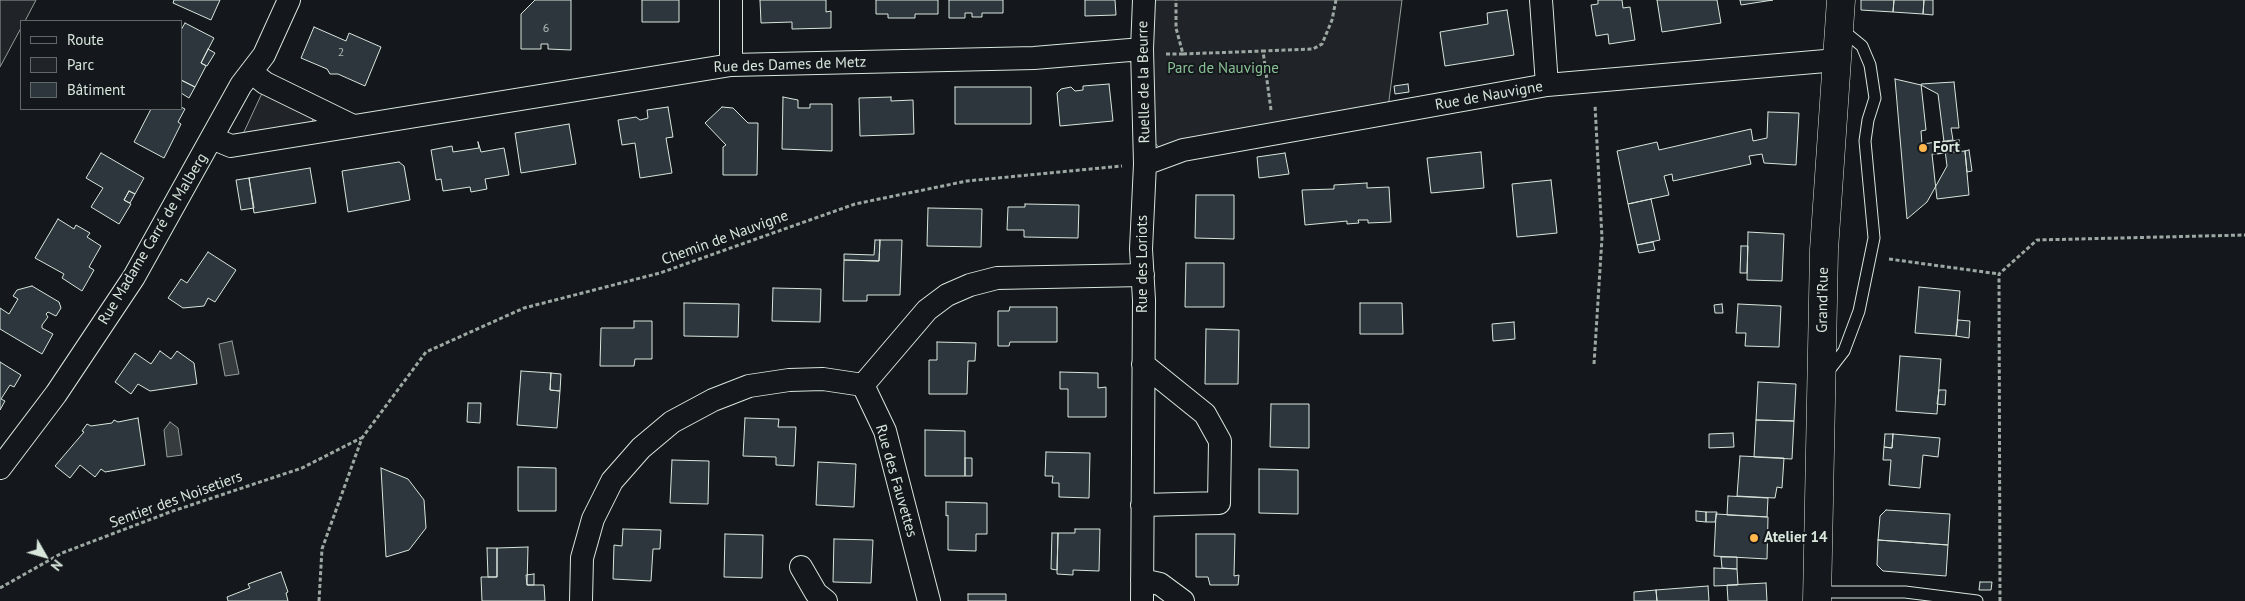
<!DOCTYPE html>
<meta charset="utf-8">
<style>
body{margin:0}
#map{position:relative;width:2245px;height:601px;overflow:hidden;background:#14181c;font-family:"PT Sans",sans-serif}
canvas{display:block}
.legend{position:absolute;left:20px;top:20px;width:162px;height:90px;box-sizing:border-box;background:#14181c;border:1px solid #626a69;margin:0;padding:6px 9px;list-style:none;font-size:15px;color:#d8e6dc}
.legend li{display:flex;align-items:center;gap:10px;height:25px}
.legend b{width:25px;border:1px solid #626a69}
.north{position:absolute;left:20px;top:531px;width:50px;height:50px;-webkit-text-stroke:4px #14181c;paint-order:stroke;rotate:128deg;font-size:14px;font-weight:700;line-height:20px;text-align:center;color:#d8e6dc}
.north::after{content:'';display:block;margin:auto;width:18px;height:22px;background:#d8e6dc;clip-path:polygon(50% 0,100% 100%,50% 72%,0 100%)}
</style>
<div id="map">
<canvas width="2245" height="601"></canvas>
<ul class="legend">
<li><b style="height:6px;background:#14181c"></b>Route</li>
<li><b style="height:14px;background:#202428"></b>Parc</li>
<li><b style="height:14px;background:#2c363c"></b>Bâtiment</li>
</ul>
<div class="north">N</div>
</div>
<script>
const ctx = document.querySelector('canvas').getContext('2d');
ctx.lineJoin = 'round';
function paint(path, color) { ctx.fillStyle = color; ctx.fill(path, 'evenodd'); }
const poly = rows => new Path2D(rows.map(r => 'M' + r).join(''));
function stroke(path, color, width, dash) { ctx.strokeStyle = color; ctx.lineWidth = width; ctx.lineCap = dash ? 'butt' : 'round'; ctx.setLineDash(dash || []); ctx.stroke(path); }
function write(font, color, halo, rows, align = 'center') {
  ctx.font = font + ' "PT Sans",sans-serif'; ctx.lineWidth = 4; ctx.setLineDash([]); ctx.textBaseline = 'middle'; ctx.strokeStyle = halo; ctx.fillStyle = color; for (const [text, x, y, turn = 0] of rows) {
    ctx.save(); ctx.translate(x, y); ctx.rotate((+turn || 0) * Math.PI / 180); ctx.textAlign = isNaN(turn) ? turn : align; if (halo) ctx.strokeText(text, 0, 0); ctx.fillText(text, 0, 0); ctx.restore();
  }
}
const green = poly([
 [0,0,36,0,25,21,21,21,21,28,0,67,0,0],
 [1152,0,1402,0,1388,108,1163,151,1153,141,1152,0],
 [263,91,313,118,312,123,243,134,263,91]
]);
const water = poly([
 [232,341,239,374,225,376,219,344,232,341],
 [170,422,178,428,182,455,167,457,164,430,170,422]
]);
const building = poly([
 [174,0,220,0,211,20,173,3,174,0],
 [535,0,571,0,571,50,548,49,548,44,541,44,541,49,521,49,521,14,535,0],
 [642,0,679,0,679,22,642,22,642,0],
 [760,0,826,0,826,12,831,11,831,28,792,29,792,22,761,23,760,0],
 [876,0,938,0,938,14,915,14,915,18,888,18,888,14,876,14,876,0],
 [949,0,1003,0,1003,13,982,13,982,17,972,17,972,13,965,13,965,18,949,18,949,0],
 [1085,0,1115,0,1116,15,1085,16,1085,0],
 [1598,0,1622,0,1623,8,1630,7,1635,40,1609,44,1608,34,1596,36,1591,5,1598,4,1598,0],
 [1657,0,1717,0,1721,23,1662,32,1657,0],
 [1740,0,1773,0,1741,5,1740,0],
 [1861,0,1894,0,1893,12,1861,10,1861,0],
 [1894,0,1924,0,1923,14,1893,12,1894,0],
 [1924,0,1933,0,1933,15,1923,14,1924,0],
 [1507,10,1514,55,1445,66,1440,32,1488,24,1487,13,1507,10],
 [185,23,214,38,201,63,206,66,195,87,181,80,181,30,185,23],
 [314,27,346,41,349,33,381,47,365,86,338,74,330,74,327,69,301,58,314,27],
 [208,49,215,53,207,66,201,63,208,49],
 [1895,79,1921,85,1938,94,1947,166,1927,202,1907,219,1895,79],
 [181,80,195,87,189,98,181,93,181,80],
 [1954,82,1959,128,1951,128,1953,140,1922,144,1921,131,1926,130,1921,84,1954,82],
 [1109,84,1113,121,1060,126,1057,93,1061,89,1071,87,1075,91,1083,90,1083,86,1109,84],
 [1408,84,1409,92,1395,94,1394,86,1408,84],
 [955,87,1031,87,1031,124,955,124,955,87],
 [783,97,798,100,798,108,810,108,810,104,832,104,832,151,782,149,783,97],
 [891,97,891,101,913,100,914,134,860,136,859,98,891,97],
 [181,107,185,109,178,122,181,124,164,158,134,142,151,109,181,109,181,107],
 [668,107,673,137,666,138,672,173,640,178,635,143,622,145,618,120,636,117,640,120,648,118,647,110,668,107],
 [722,107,733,108,748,123,758,123,757,175,723,175,723,147,726,145,705,123,722,107],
 [1768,112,1799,113,1796,165,1764,163,1762,154,1749,156,1751,164,1673,181,1672,174,1664,176,1669,195,1628,204,1617,151,1657,142,1659,150,1751,129,1753,141,1767,138,1768,112],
 [569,124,576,164,521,173,515,133,569,124],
 [1959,140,1960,151,1937,154,1936,143,1959,140],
 [478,142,481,152,504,148,509,175,485,179,487,189,471,192,470,187,443,191,441,179,436,180,431,150,452,146,453,152,479,148,478,142],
 [1969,150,1972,171,1967,172,1965,151,1969,150],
 [1965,151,1969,195,1937,199,1932,154,1965,151],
 [1481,152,1484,188,1431,193,1427,158,1481,152],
 [101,153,144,178,135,194,129,191,124,200,131,204,119,224,91,207,103,188,86,178,101,153],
 [1285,153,1289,174,1259,178,1257,157,1285,153],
 [399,162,404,166,410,200,348,212,342,171,399,162],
 [310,168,316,203,254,213,249,178,310,168],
 [249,178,254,208,241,210,236,180,249,178],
 [1551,180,1557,233,1517,237,1512,184,1551,180],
 [1367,183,1367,188,1389,187,1391,222,1368,223,1368,220,1358,220,1359,223,1347,224,1347,221,1305,225,1302,190,1334,189,1334,185,1367,183],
 [129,191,135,194,130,203,124,200,129,191],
 [1196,195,1234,195,1234,239,1195,238,1196,195],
 [1651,199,1660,240,1637,245,1628,204,1651,199],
 [1025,204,1079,205,1078,238,1024,237,1024,230,1007,230,1008,207,1025,207,1025,204],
 [928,208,982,209,981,247,927,246,928,208],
 [58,219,74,229,76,225,90,233,87,237,101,246,89,267,94,270,82,291,62,278,64,274,35,258,58,219],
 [1748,232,1784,234,1782,281,1747,280,1748,232],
 [875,240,880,240,879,261,844,260,844,254,874,255,875,240],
 [880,240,902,240,900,295,867,295,867,301,843,301,844,260,879,261,880,240],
 [1653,242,1655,250,1639,253,1637,245,1653,242],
 [1741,246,1748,246,1747,273,1740,273,1741,246],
 [208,252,236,270,215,302,208,298,204,306,183,308,168,298,181,279,187,283,208,252],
 [1186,263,1224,263,1224,307,1185,307,1186,263],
 [32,286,59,302,61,308,56,316,48,312,46,314,48,317,42,325,42,328,53,334,42,354,0,329,0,308,9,314,18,299,13,296,17,290,32,286],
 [1919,287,1960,291,1956,336,1915,333,1919,287],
 [773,288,821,289,820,322,772,321,773,288],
 [684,303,739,304,738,337,684,336,684,303],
 [1360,303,1402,303,1403,334,1360,334,1360,303],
 [1722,304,1723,313,1715,313,1714,305,1722,304],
 [1738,304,1781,306,1779,347,1745,346,1746,333,1736,333,1738,304],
 [1010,307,1057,307,1057,342,1010,342,1009,346,998,346,998,311,1009,311,1010,307],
 [1958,320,1970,321,1969,338,1956,336,1958,320],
 [634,321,652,321,652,359,635,359,634,366,600,366,601,328,634,328,634,321],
 [1514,322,1515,339,1493,341,1492,324,1514,322],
 [1206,329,1239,330,1238,384,1205,384,1206,329],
 [937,342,976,343,975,361,968,361,967,394,929,394,929,360,937,360,937,342],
 [160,351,171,359,177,351,194,363,197,384,150,391,138,384,131,394,115,382,135,353,151,364,160,351],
 [1900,356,1941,359,1937,414,1896,411,1900,356],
 [0,362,21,375,14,387,10,385,1,399,5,401,0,410,0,362],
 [521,371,551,373,550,390,560,391,557,428,517,425,521,371],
 [1060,372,1098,373,1098,388,1106,387,1106,417,1068,417,1068,389,1060,389,1060,372],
 [551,373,561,374,560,391,550,390,551,373],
 [1758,382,1796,384,1794,421,1756,420,1758,382],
 [1939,390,1946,390,1945,405,1937,404,1939,390],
 [468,403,481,403,480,423,467,422,468,403],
 [1271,404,1309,404,1309,448,1270,447,1271,404],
 [138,418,145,465,105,472,101,469,95,477,80,465,70,478,55,466,84,432,82,431,87,424,91,426,112,423,114,420,118,422,138,418],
 [745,418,779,419,778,427,796,427,794,466,776,465,776,457,743,456,745,418],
 [1756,420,1794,421,1792,459,1754,457,1756,420],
 [925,430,965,431,965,476,925,476,925,430],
 [1733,433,1734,447,1709,448,1709,434,1733,433],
 [1885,434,1893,434,1892,448,1884,447,1885,434],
 [1893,434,1940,438,1938,457,1923,455,1920,488,1889,485,1891,460,1883,460,1884,447,1892,448,1893,434],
 [1046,452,1090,453,1089,498,1059,497,1059,483,1052,483,1053,476,1045,476,1046,452],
 [1740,456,1784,458,1782,488,1777,487,1775,498,1737,496,1740,456],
 [965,458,972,458,972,476,965,476,965,458],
 [672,460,709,461,708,504,670,503,672,460],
 [818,462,856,464,854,507,816,505,818,462],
 [518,467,556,468,556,511,518,511,518,467],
 [381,468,408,479,424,500,426,528,409,550,386,557,381,468],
 [1259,469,1298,470,1298,514,1259,513,1259,469],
 [1728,496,1768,498,1767,517,1727,515,1728,496],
 [946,502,987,503,987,534,976,534,976,551,948,550,948,515,946,516,946,502],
 [1886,510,1950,514,1948,545,1878,540,1880,516,1886,510],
 [1696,511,1706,512,1706,522,1696,521,1696,511],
 [1706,512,1717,512,1715,522,1706,522,1706,512],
 [1716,514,1768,517,1767,559,1714,556,1716,514],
 [623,529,661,530,660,549,653,549,651,581,613,579,614,545,622,546,623,529],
 [1075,529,1100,529,1099,571,1073,570,1073,575,1057,574,1058,533,1075,533,1075,529],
 [1052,533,1058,533,1057,570,1051,569,1052,533],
 [725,534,763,535,762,578,724,577,725,534],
 [1196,534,1235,534,1234,576,1239,575,1238,585,1210,585,1208,577,1196,577,1196,534],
 [834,539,873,540,871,583,833,582,834,539],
 [1878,540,1948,545,1946,576,1883,571,1877,565,1878,540],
 [528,547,527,585,544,585,545,601,482,601,481,577,497,577,497,548,528,547],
 [487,548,497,548,497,577,488,577,487,548],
 [1721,557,1737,557,1737,569,1722,568,1721,557],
 [1714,568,1737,569,1738,585,1714,586,1714,568],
 [281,572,288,592,286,593,288,601,228,601,227,597,250,588,248,584,281,572],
 [534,574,534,585,527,585,526,575,534,574],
 [1980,582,1992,582,1991,590,1979,590,1980,582],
 [1766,583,1767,601,1728,601,1727,585,1766,583],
 [1708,586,1709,601,1657,601,1656,590,1708,586],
 [1656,590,1657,601,1634,601,1634,592,1656,590],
 [968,594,1006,594,1006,601,968,601,968,594]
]);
const path = poly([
 [1166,54,1183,54,1176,28,1176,0],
 [1183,54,1263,51],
 [1271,110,1263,51,1313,49,1322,44,1332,20,1336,0],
 [1889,259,1999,274],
 [1594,364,1602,238,1595,105],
 [0,588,62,553,170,512,302,468,361,438],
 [319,601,322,549,362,438,426,352,524,308,660,273,855,204,967,181,1122,166],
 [2000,601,1999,274,2037,240,2245,235]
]);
const lane = poly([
 [1827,373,1844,351,1859,311,1874,238,1865,141,1868,120,1875,98,1870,65,1862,46,1840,28],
 [1817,592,1905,592,1977,601]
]);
const street = poly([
 [731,0,731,65],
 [1541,0,1547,85],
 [251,72,265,83,353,126],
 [212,138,231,146,731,65,1034,58,1142,49],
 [1145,164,1183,150,1547,85,1837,60],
 [0,468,56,394,134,277,241,85,264,55,289,0],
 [1142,505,1219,503,1220,441,1205,414,1143,364],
 [801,567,816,593,826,601],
 [1142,580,1160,584,1183,601],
 [581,601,582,558,593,519,612,481,641,448,672,422,713,400,749,386,789,380,823,379,863,385],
 [929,601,885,431,863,385,927,310,947,295,970,285,997,278,1143,275],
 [1142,601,1144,300,1141,249,1145,164,1142,49,1144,0]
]);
const secondary = poly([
 [1817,601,1824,250,1841,0]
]);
const markers = [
 [1923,148,5,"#ffb74d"],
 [1754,538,5,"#ffb74d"]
];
const numberNames = [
 ["6",546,29],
 ["2",341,53]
];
const streetNames = [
 ["Rue des Dames de Metz",790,65,-2],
 ["Ruelle de la Beurre",1144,82,-91],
 ["Rue de Nauvigne",1489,96,-10],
 ["Chemin de Nauvigne",725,238,-20],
 ["Rue Madame Carré de Malberg",153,239,-59],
 ["Rue des Loriots",1143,264,-90],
 ["Grand'Rue",1823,300,-89],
 ["Rue des Fauvettes",896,481,74],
 ["Sentier des Noisetiers",176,500,-20]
];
const parkNames = [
 ["Parc de Nauvigne",1223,69]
];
const poiNames = [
 ["Fort",1933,148],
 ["Atelier 14",1764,538]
];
paint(green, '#202428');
stroke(green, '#939e99', 1);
paint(water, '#363b3e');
stroke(water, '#939e99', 1);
paint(building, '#2c363c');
stroke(building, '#d8e6dc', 1);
stroke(lane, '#d8e6dc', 13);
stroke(street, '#d8e6dc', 24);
stroke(secondary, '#d8e6dc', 29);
stroke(path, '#9da8a2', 3, [4, 2.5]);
stroke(lane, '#14181c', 11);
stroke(street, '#14181c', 22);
stroke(secondary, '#14181c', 28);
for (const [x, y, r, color] of markers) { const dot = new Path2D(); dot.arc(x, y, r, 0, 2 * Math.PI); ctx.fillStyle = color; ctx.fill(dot); stroke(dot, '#14181c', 2); }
write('12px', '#adbab4', null, numberNames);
write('15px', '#d8e6dc', '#14181c', streetNames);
write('15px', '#8ac095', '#14181c', parkNames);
write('bold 15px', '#d8e6dc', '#14181c', poiNames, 'left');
</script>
